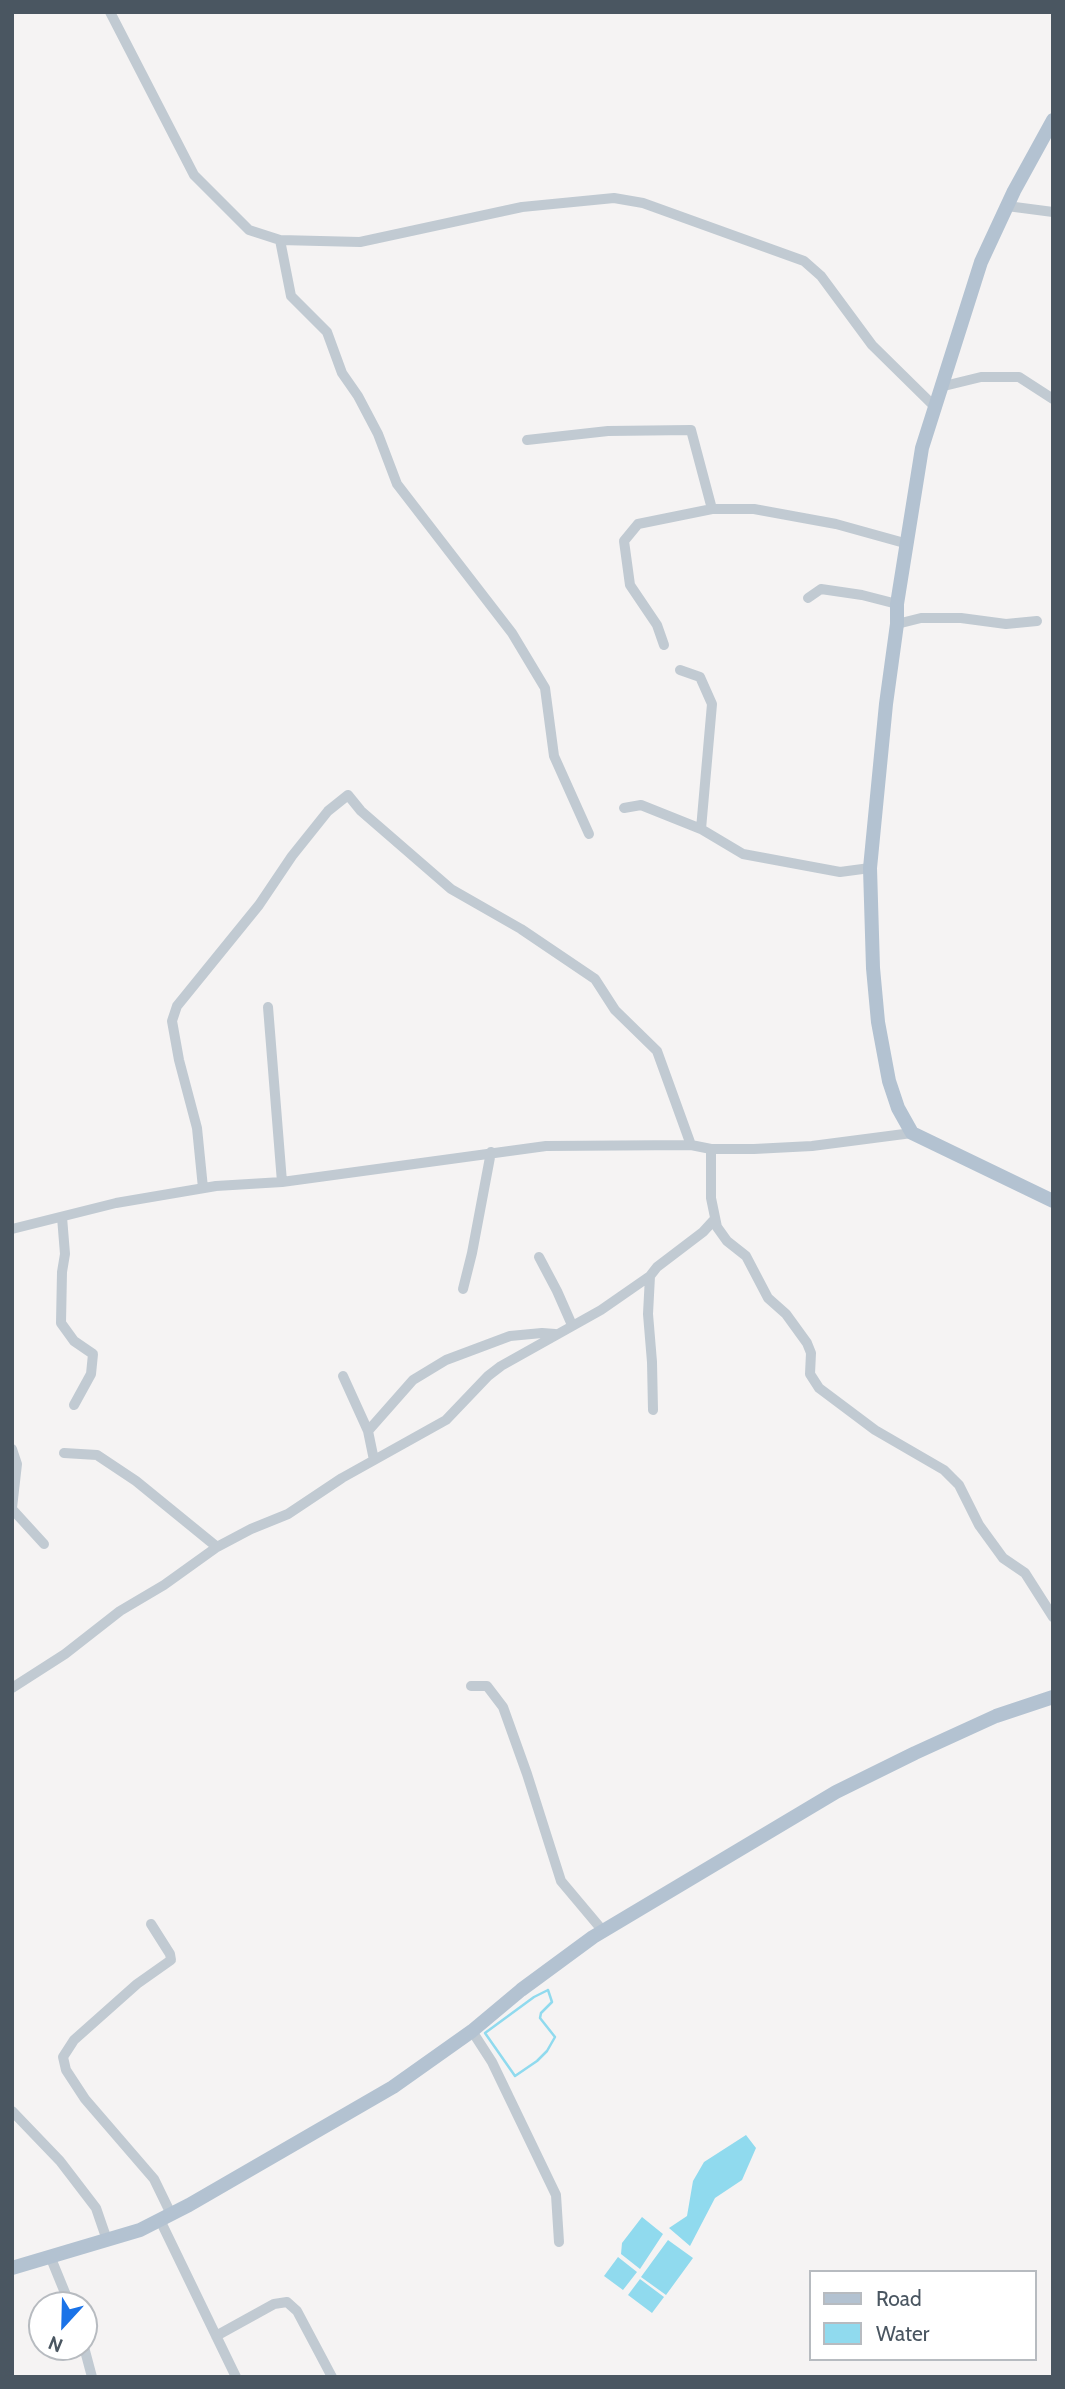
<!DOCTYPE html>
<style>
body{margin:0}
#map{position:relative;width:1065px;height:2389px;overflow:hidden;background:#f5f3f3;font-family:Cabin,sans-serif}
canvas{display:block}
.frame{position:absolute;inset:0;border:14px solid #4a5661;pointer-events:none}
.legend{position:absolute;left:809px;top:2270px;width:228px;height:91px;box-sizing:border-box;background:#fff;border:2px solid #b7bbc0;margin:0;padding:9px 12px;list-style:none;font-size:21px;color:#4a5661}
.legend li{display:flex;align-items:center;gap:14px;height:35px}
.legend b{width:35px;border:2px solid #b7bbc0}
.north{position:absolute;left:28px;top:2291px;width:70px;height:70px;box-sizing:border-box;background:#fff;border:2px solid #b7bbc0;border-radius:50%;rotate:202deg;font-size:19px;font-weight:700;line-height:28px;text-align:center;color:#4a5661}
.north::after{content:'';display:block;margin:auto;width:24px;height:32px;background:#1a73e8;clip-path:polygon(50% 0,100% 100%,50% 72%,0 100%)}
</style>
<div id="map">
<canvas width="1065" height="2389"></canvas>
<div class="frame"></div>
<ul class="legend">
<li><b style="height:9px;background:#b3c2d1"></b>Road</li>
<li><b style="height:19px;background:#90daee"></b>Water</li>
</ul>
<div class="north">N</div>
</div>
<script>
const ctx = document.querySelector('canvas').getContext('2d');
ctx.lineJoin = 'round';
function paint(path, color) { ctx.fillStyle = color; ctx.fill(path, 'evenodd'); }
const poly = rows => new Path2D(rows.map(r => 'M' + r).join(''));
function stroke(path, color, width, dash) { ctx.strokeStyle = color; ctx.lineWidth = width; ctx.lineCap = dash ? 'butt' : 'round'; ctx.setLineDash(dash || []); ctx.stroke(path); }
const water = poly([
 [746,2135,756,2148,742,2180,715,2198,690,2246,669,2228,687,2216,693,2181,704,2162],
 [642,2217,663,2234,640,2269,621,2254,622,2243],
 [668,2240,693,2258,666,2295,641,2277],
 [618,2257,637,2272,623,2290,604,2276],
 [640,2279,664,2297,652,2313,628,2295]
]);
const stream = poly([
 [548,1990,552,2002,541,2013,540,2018,555,2037,547,2051,537,2061,515,2076,485,2033,534,1997,548,1990]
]);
const minor = poly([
 [110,12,194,175,249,230,280,240,360,242,522,207,614,198,643,203,804,261,821,276,872,345,934,406],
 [1007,206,1053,212],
 [280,240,291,296,327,332,342,373,358,396,378,434,397,484,512,633,545,688,554,756,589,834],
 [940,387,981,377,1019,377,1053,399],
 [527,440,608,431,691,430,712,509],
 [808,598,821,589,862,595,897,604],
 [897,624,921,618,961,618,1006,624,1037,621],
 [664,645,657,625,630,585,624,541,638,524,712,509,754,509,836,524,908,544],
 [680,670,700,677,712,704,701,829],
 [624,808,641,805,701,829,743,854,840,872,870,868],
 [268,1007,282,1182],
 [711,1149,711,1198,717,1227,727,1241,746,1256,768,1298,786,1314,807,1343,811,1353,810,1374,819,1388,875,1430,944,1470,959,1485,979,1525,1003,1558,1025,1573,1053,1617],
 [203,1188,197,1128,179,1060,172,1021,177,1006,259,905,292,856,328,811,348,795,361,811,451,889,521,929,595,979,615,1010,657,1051,691,1145],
 [62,1217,65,1254,62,1272,61,1323,74,1341,93,1354,91,1374,74,1405],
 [12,1229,116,1203,216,1186,282,1182,546,1146,691,1145,711,1149,754,1149,812,1146,912,1133],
 [539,1257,557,1291,572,1325],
 [463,1289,472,1253,491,1152],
 [343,1376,368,1431,374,1460],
 [653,1410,652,1362,648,1314,650,1276,657,1267,703,1232,714,1220],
 [368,1431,413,1380,446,1360,510,1336,542,1333,555,1334],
 [12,1449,17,1464,12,1508],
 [64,1453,97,1455,136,1481,217,1547],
 [12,1509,44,1544],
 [471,1686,487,1686,503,1707,527,1774,561,1881,603,1931],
 [12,1688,65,1654,120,1611,164,1585,217,1547,251,1529,288,1514,342,1478,446,1420,488,1376,501,1366,601,1310,650,1276],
 [151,1924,170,1954,171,1960,137,1984,74,2040,63,2057,66,2070,85,2099,154,2179,171,2214],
 [472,2031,492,2062,556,2195,559,2242],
 [12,2111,60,2161,96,2208,107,2240],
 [160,2220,236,2377],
 [50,2256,70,2305],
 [216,2336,274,2304,287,2302,297,2311,332,2377],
 [84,2347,92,2377]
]);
const major = poly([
 [1053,120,1014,191,981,262,922,448,897,604,897,624,886,704,870,868,873,968,878,1022,889,1081,898,1108,912,1133,1053,1201],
 [12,2268,140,2230,189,2205,393,2087,472,2031,521,1990,593,1937,836,1792,915,1753,996,1716,1053,1697]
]);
paint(water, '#90daee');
stroke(stream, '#90daee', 2.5);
stroke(minor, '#c1cad2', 10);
stroke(major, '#b3c2d1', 14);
</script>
